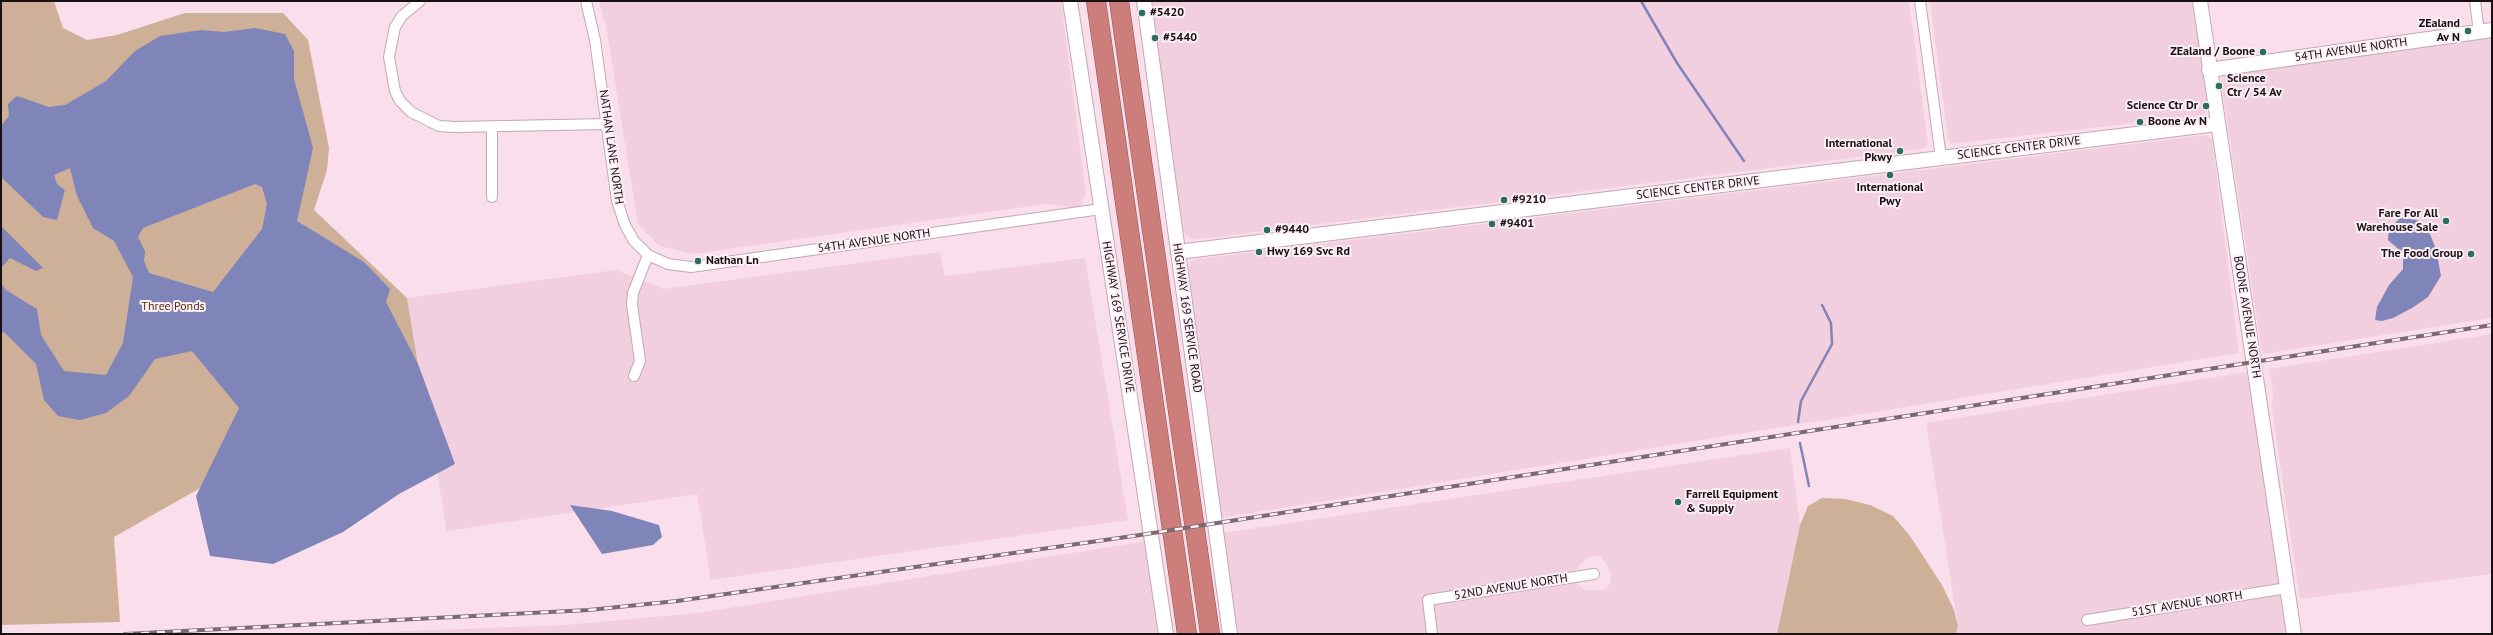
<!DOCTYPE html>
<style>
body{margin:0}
#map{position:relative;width:2493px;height:635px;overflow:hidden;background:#fadeeb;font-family:"PT Sans",sans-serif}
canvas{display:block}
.frame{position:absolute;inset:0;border:2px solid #191014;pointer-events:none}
</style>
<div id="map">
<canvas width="2493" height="635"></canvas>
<div class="frame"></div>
</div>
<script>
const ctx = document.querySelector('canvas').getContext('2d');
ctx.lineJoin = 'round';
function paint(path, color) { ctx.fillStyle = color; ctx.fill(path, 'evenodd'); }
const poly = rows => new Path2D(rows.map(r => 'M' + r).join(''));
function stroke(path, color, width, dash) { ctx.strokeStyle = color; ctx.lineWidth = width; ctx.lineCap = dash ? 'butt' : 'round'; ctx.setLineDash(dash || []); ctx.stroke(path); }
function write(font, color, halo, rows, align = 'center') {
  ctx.font = font + ' "PT Sans",sans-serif'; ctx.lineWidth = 4; ctx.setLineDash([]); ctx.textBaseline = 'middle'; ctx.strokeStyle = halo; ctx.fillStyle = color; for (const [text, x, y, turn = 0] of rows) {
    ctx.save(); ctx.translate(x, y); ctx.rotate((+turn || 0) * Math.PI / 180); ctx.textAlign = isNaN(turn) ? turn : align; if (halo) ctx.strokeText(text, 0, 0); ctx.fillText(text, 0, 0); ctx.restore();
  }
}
const built = poly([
 [599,1,1061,1,1086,194,1079,208,1046,204,694,254,659,246,638,224,606,26],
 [1152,1,1909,1,1928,144,1922,149,1192,240,1182,231],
 [1930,1,2192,1,2208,109,2204,115,1951,144,1948,139],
 [2492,36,2492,318,2262,354,2221,81,2224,76,2229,72],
 [2206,135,2212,139,2239,353,1220,518,1188,272,1191,262,1198,259],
 [940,252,945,276,1085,258,1128,520,711,580,697,494,447,531,407,298,616,270,663,289],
 [2492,334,2492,574,2300,599,2272,409,2273,392,2269,369],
 [2247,372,2287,634,1956,634,1958,626,1926,423],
 [1790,448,1800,525,1777,634,1437,634,1434,610,1435,604,1572,583,1577,583,1585,590,1604,590,1610,584,1611,577,1608,566,1601,557,1596,555,1588,557,1576,570,1571,572,1424,597,1427,634,1238,634,1223,533],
 [1147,541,1158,634,335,634,565,625,698,613]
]);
const green = poly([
 [1,1,54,1,63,28,87,40,117,35,185,13,283,13,308,40,329,148,327,170,314,210,407,298,418,364,114,537,120,622,1,625],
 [1822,498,1845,499,1870,505,1893,516,1910,536,1942,585,1954,610,1958,626,1956,634,1777,634,1800,525,1808,506]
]);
const water = poly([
 [255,28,285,34,294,51,294,79,313,148,297,221,364,262,390,289,386,302,418,364,455,464,399,494,343,532,273,564,210,556,196,496,239,408,192,351,155,359,129,396,106,413,80,420,58,416,44,400,36,364,4,332,1,333,1,283,6,290,37,309,41,335,64,371,106,375,123,343,133,277,114,241,93,228,77,196,70,168,54,175,57,184,65,190,57,220,43,217,1,177,1,126,9,116,8,104,17,96,49,107,65,105,106,81,135,51,160,36,201,30,224,32],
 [255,184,262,187,267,204,262,229,213,292,149,273,144,261,145,251,138,237,143,228],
 [2400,218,2417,220,2429,232,2436,249,2441,276,2428,297,2412,308,2393,318,2382,321,2375,320,2377,307,2389,285,2403,269,2403,253,2388,240,2389,229],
 [1,226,43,268,36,271,10,258,1,268],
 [570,505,612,511,659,525,662,537,653,545,602,554]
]);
const stream = poly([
 [1641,1,1677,63,1744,161],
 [1798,422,1801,401,1832,344,1831,323,1822,305],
 [1800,443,1809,486]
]);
const street = poly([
 [420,1,402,16,395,27,389,57,395,91,400,101,411,112,439,126,455,127,607,124],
 [586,1,595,40,617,201,625,225,634,241,648,255,668,264,691,267,1101,209],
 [1920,1,1941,158],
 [2475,1,2479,32],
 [492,197,492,127],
 [634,376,640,361,632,304,633,293,648,255],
 [2087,620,2287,588],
 [1432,634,1428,600,1594,574]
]);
const secondary = poly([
 [1070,1,1166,634],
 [1144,1,1230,634],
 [2200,1,2294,634],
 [2209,70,2492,30],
 [1178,252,2217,124]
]);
const highway = poly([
 [1096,1,1187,634],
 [1119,1,1210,634]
]);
const rail = poly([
 [125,634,589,610,677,601,1140,535,2492,325]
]);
const markers = [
 [1142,13,4,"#2b6d5e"],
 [2468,31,4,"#2b6d5e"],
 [1155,38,4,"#2b6d5e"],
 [2263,52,4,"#2b6d5e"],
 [2219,86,4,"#2b6d5e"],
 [2206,106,4,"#2b6d5e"],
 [2140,122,4,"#2b6d5e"],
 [1900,151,4,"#2b6d5e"],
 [1890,175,4,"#2b6d5e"],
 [1504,200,4,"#2b6d5e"],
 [2446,221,4,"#2b6d5e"],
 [1492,224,4,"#2b6d5e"],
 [1267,230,4,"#2b6d5e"],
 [1259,252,4,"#2b6d5e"],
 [2471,254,4,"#2b6d5e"],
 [698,261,4,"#2b6d5e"],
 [1678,502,4,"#2b6d5e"]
];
const poiNames = [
 ["#5420",1150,13],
 ["ZEaland",2460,24,"right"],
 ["Av N",2460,38,"right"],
 ["#5440",1163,38],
 ["ZEaland / Boone",2255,52,"right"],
 ["Science",2227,79],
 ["Ctr / 54 Av",2227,93],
 ["Science Ctr Dr",2198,106,"right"],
 ["Boone Av N",2148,122],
 ["International",1892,144,"right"],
 ["Pkwy",1892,158,"right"],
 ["International",1890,188,"center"],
 ["Pwy",1890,202,"center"],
 ["#9210",1512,200],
 ["Fare For All",2438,214,"right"],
 ["Warehouse Sale",2438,228,"right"],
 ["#9401",1500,224],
 ["#9440",1275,230],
 ["Hwy 169 Svc Rd",1267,252],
 ["The Food Group",2463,254,"right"],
 ["Nathan Ln",706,261],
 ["Farrell Equipment",1686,495],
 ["& Supply",1686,509]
];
const streetNames = [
 ["54TH AVENUE NORTH",2351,50,-8],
 ["NATHAN LANE NORTH",611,147,82],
 ["SCIENCE CENTER DRIVE",2019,148,-7],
 ["SCIENCE CENTER DRIVE",1698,188,-7],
 ["54TH AVENUE NORTH",874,241,-8],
 ["HIGHWAY 169 SERVICE DRIVE",1118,317,81],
 ["BOONE AVENUE NORTH",2247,317,81],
 ["HIGHWAY 169 SERVICE ROAD",1187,318,82],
 ["52ND AVENUE NORTH",1511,587,-9],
 ["51ST AVENUE NORTH",2187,604,-9]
];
const parkNames = [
 ["Three Ponds",173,307]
];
paint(built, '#f2cfdf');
paint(green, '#ceaf98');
paint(water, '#7f85b9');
stroke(stream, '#7f85b9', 2.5);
stroke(street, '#c3a8b5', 12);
stroke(secondary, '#c3a8b5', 16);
stroke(highway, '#8e5756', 20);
stroke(street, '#fff', 10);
stroke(secondary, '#fff', 14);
stroke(highway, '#cd7d7a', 19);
stroke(rail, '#7c6a72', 4);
stroke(rail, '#fcf0f6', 2.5, [8]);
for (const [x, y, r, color] of markers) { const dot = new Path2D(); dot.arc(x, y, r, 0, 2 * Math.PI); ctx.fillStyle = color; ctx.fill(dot); stroke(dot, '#fcf0f6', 1.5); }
write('bold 12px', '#191014', '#fcf0f6', poiNames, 'left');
write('12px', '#191014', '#fcf0f6', streetNames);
write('12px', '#523013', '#fcf0f6', parkNames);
</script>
